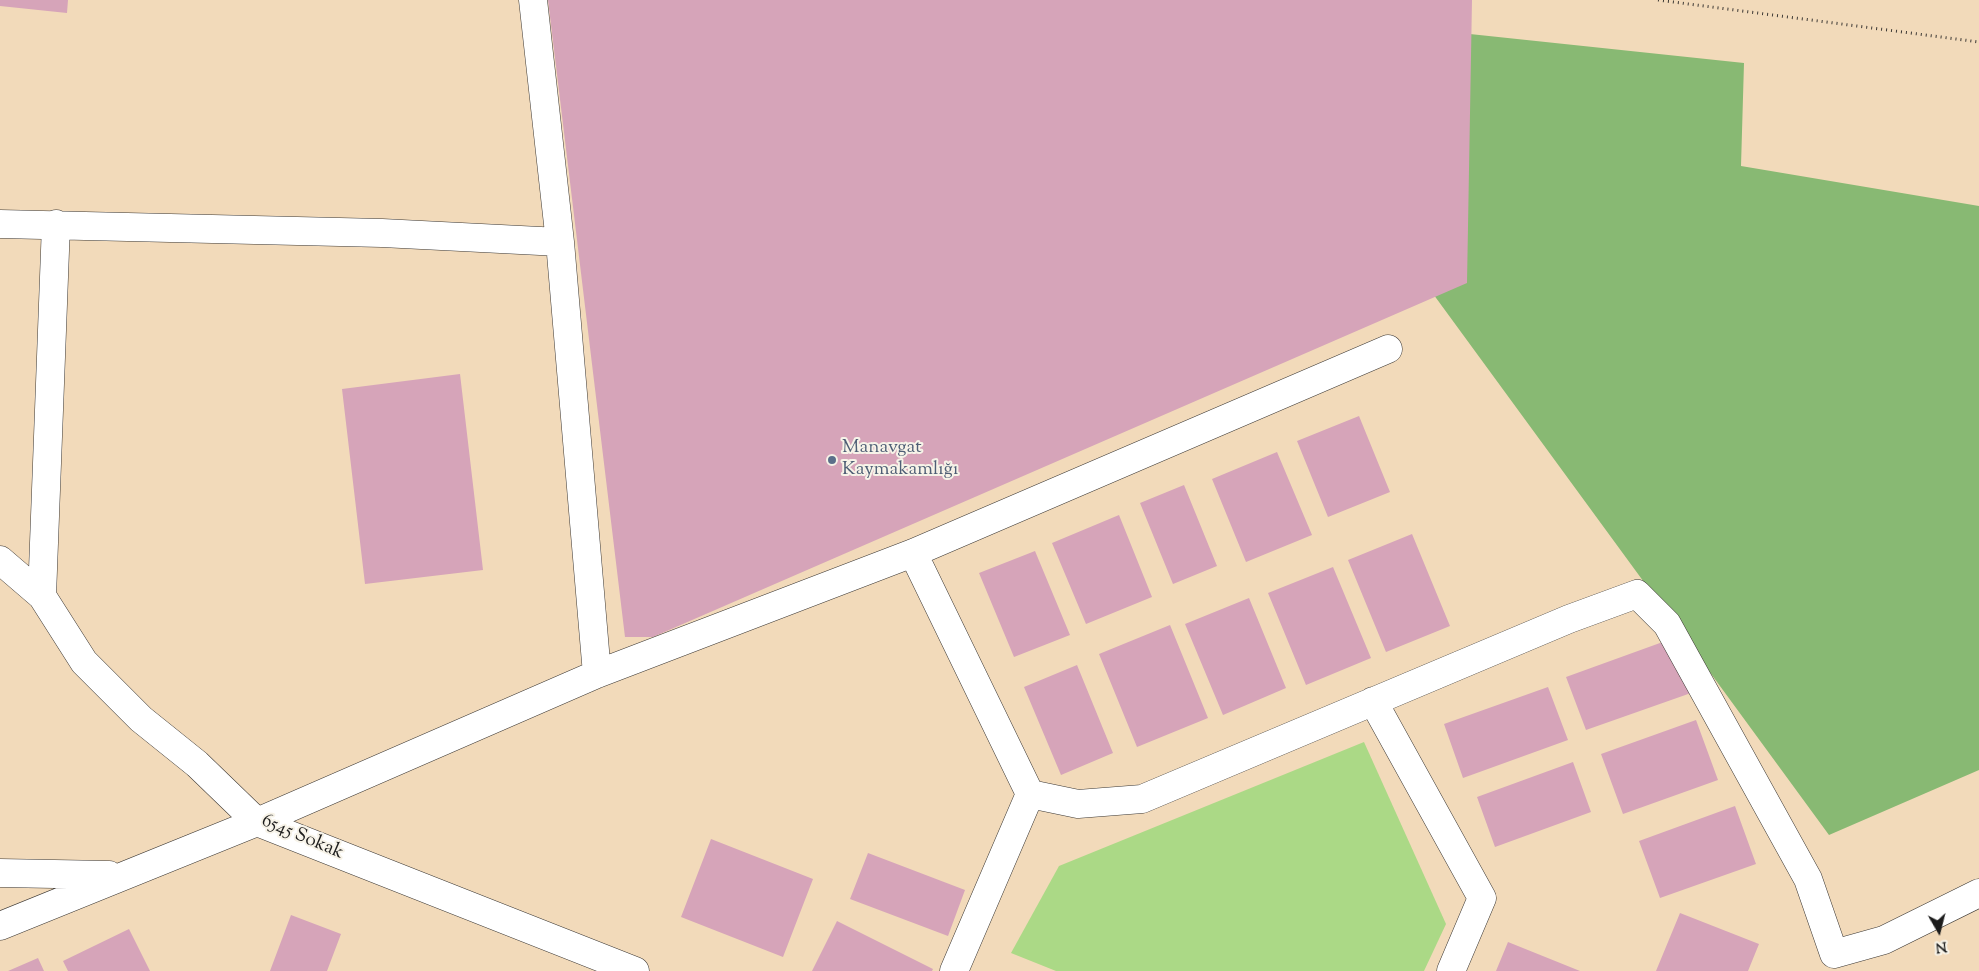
<!DOCTYPE html>
<meta charset="utf-8">
<style>
body{margin:0}
#map{position:relative;width:1979px;height:971px;overflow:hidden;background:#f2daba;font-family:"Sorts Mill Goudy",serif}
canvas{display:block}
.north{position:absolute;left:1914px;top:906px;width:50px;height:50px;-webkit-text-stroke:4px #f7f3e8;paint-order:stroke;rotate:172deg;font-size:14px;font-weight:700;line-height:20px;text-align:center;color:#1c1c1c}
.north::after{content:'';display:block;margin:auto;width:18px;height:22px;background:#1c1c1c;clip-path:polygon(50% 0,100% 100%,50% 72%,0 100%)}
</style>
<div id="map">
<canvas width="1979" height="971"></canvas>
<div class="north">N</div>
</div>
<script>
const ctx = document.querySelector('canvas').getContext('2d');
ctx.lineJoin = 'round';
function paint(path, color) { ctx.fillStyle = color; ctx.fill(path, 'evenodd'); }
const poly = rows => new Path2D(rows.map(r => 'M' + r).join(''));
function stroke(path, color, width, dash) { ctx.strokeStyle = color; ctx.lineWidth = width; ctx.lineCap = dash ? 'butt' : 'round'; ctx.setLineDash(dash || []); ctx.stroke(path); }
function write(font, color, halo, rows, align = 'center') {
  ctx.font = font + ' "Sorts Mill Goudy",serif'; ctx.lineWidth = 4; ctx.setLineDash([]); ctx.textBaseline = 'middle'; ctx.strokeStyle = halo; ctx.fillStyle = color; for (const [text, x, y, turn = 0] of rows) {
    ctx.save(); ctx.translate(x, y); ctx.rotate((+turn || 0) * Math.PI / 180); ctx.textAlign = isNaN(turn) ? turn : align; if (halo) ctx.strokeText(text, 0, 0); ctx.fillText(text, 0, 0); ctx.restore();
  }
}
const green = poly([
 [1364,742,1446,924,1424,971,1056,971,1011,953,1059,866]
]);
const forest = poly([
 [1328,19,1744,63,1741,166,1979,206,1979,770,1829,835,1330,153]
]);
const building = poly([
 [0,0,68,0,67,13,0,6],
 [548,0,1472,0,1467,283,653,637,625,637],
 [460,374,483,570,365,584,342,389],
 [1359,416,1390,492,1328,517,1297,441],
 [1277,452,1312,535,1246,562,1212,479],
 [1184,485,1217,566,1173,584,1140,503],
 [1119,515,1152,597,1086,624,1052,543],
 [1412,534,1450,626,1386,652,1348,560],
 [1035,551,1070,635,1014,657,979,573],
 [1333,567,1371,658,1306,685,1268,593],
 [1249,598,1286,688,1223,715,1185,624],
 [1170,625,1208,718,1137,747,1099,654],
 [1671,639,1691,693,1586,730,1566,677],
 [1077,665,1113,753,1061,775,1024,687],
 [1548,687,1568,740,1463,778,1444,724],
 [1696,720,1718,780,1623,814,1601,754],
 [1573,762,1591,812,1495,847,1477,797],
 [1735,806,1756,864,1660,898,1639,841],
 [711,839,813,879,783,957,681,917],
 [868,853,965,890,948,936,850,899],
 [1680,913,1759,944,1748,971,1656,971],
 [291,915,341,934,327,971,270,971],
 [837,921,933,969,932,971,812,971],
 [129,929,150,971,68,971,63,961],
 [1508,942,1580,971,1496,971],
 [38,958,44,971,8,971]
]);
const path = poly([
 [1658,0,1979,42]
]);
const street = poly([
 [533,0,560,242,597,674],
 [0,224,382,233,560,242],
 [913,553,1030,794,1078,804,1142,799,1569,619,1637,594,1667,624,1808,879,1834,954,1884,940,1979,893],
 [0,560,42,596,84,662,141,719,197,764,257,822,635,971],
 [42,596,56,224],
 [1373,701,1482,898,1451,971],
 [0,873,109,875],
 [0,926,257,822,597,674,913,553,1388,349],
 [954,971,1030,794]
]);
const markers = [
 [832,460,5,"#5c6f8a"]
];
const serviceNames = [
 ["Manavgat",842,449],
 ["Kaymakamlığı",842,471]
];
const streetNames = [
 ["6545 Sokak",302,838,23]
];
paint(green, '#abd986');
paint(forest, '#88b973');
paint(building, '#d6a4b9');
stroke(street, '#3c3834', 29);
stroke(path, '#3c3834', 3, [1, 4]);
stroke(street, '#fff', 28);
for (const [x, y, r, color] of markers) { const dot = new Path2D(); dot.arc(x, y, r, 0, 2 * Math.PI); ctx.fillStyle = color; ctx.fill(dot); stroke(dot, '#f7f3e8', 2); }
write('19px', '#4e5e75', '#f7f3e8', serviceNames, 'left');
write('19px', '#1c1c1c', '#f7f3e8', streetNames);
</script>
